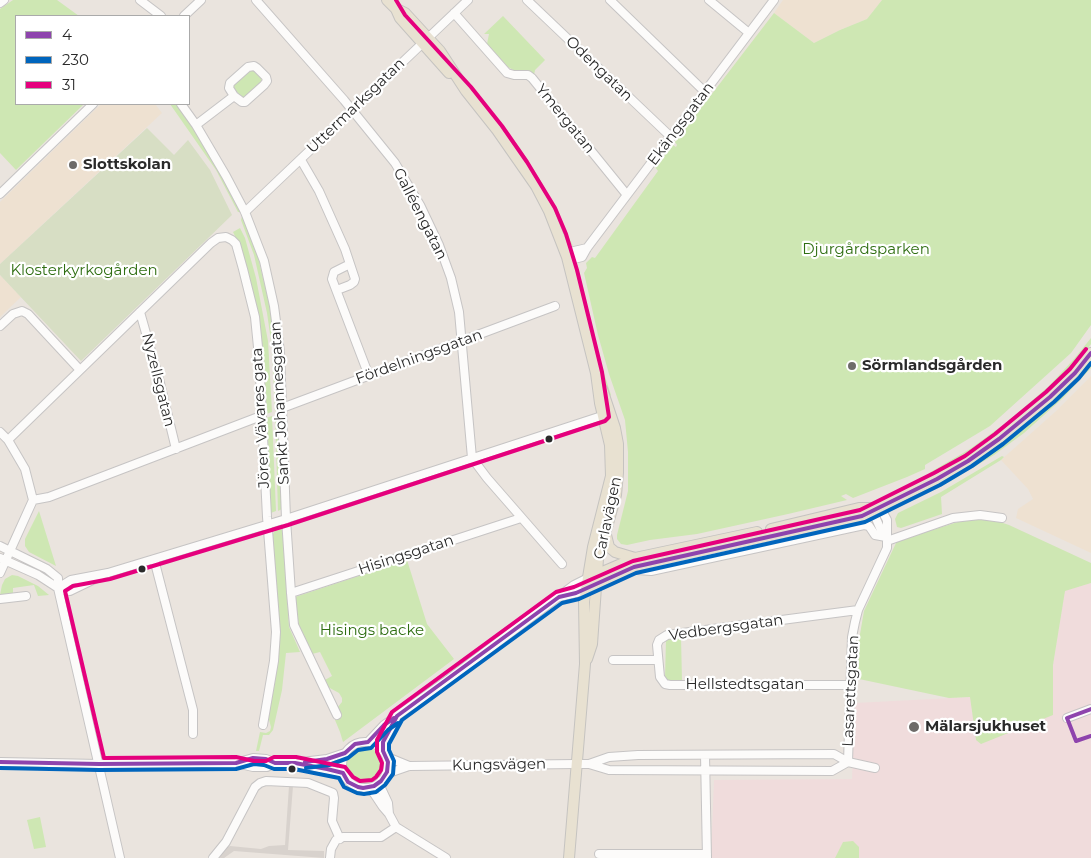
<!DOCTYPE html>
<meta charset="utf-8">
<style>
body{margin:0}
#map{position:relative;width:1091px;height:858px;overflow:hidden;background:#eae4de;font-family:Montserrat,sans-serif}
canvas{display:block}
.legend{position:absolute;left:15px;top:15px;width:175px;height:90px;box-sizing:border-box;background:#fff;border:1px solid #aaa;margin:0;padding:6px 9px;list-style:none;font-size:15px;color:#2a2a2a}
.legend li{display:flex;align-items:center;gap:10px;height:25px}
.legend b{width:25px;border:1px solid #aaa}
</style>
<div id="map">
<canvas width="1091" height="858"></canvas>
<ul class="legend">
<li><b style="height:6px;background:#8e44ad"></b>4</li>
<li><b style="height:6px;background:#0065bd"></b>230</li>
<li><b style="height:6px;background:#e5007d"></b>31</li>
</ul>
</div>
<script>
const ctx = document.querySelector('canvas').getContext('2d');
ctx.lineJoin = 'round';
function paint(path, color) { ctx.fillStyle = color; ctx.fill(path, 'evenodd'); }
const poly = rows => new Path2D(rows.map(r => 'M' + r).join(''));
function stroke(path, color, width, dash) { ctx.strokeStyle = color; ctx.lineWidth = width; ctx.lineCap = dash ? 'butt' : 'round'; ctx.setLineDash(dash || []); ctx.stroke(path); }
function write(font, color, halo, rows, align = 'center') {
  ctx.font = font + ' Montserrat,sans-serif'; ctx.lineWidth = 4.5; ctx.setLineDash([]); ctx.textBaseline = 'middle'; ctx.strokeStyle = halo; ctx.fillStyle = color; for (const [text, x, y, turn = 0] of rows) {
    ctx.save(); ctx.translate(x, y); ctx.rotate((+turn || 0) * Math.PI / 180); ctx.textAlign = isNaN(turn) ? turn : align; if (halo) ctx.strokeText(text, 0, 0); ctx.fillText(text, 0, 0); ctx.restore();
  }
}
const education = poly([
 [783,0,882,0,867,19,840,30,814,43,774,13],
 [101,104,155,104,162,113,0,264,0,202],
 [0,275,21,297,0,317],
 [1091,376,1091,553,1016,518,1018,509,1033,499,1028,489,1001,460,1055,412]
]);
const medical = poly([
 [1091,583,1091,858,711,858,714,780,852,779,855,703,971,697,976,740,1053,682,1053,665,1065,590]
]);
const green = poly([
 [13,0,57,0,79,16,16,16,16,104,84,104,16,170,0,153,0,9],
 [882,0,1091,0,1091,325,1071,353,990,426,925,465,925,469,907,477,853,498,846,494,841,496,847,500,788,514,697,534,650,540,627,545,621,544,617,539,617,535,628,491,628,452,625,420,609,374,598,335,584,273,587,268,586,263,592,257,595,258,658,171,655,167,673,145,676,147,677,145,675,142,774,13,814,43,840,30,867,19],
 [503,16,545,60,535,70,534,75,530,71,515,71,508,67,487,44,489,34,484,34],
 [251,70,255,71,261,78,262,84,246,98,242,98,233,87,234,83],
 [464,79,520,148,542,183,573,246,568,242,554,210,471,91],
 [170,104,178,104,196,130,224,178,241,212,238,212,216,170],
 [242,216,256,249,271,312,278,397,278,410,275,411,272,348,267,313,254,255,241,220],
 [240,228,245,238,256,278,268,341,272,412,266,414,264,414,255,302,239,244,233,232],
 [579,286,585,296,602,367,611,395,609,397,599,372],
 [1091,338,1091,344,1086,351,1051,389,1004,429,943,470,929,473,970,449,1007,422,1049,386,1074,359],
 [1091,363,1091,368,1063,398,1024,433,994,455,942,486,955,475,1000,446,1023,429,1065,391],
 [278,413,282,509,278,511,275,415],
 [272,416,276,511,268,514,266,418],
 [1002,456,1004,457,1001,460,941,497,942,514,901,528,897,527,895,519,898,513,941,492],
 [39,511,56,566,29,552,25,546,25,539],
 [974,519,997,521,1009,525,1091,563,1091,583,1065,591,1053,665,1053,715,981,744,976,740,970,697,949,698,859,679,857,671,859,640,864,611,896,543,898,541,964,520],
 [283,529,289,627,300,652,286,653,282,690,273,730,269,735,263,735,259,751,256,751,260,732,266,733,270,731,271,727,268,716,275,683,278,631,273,534,275,531],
 [407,560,427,624,454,659,343,742,340,732,335,720,339,718,337,708,342,702,342,698,339,693,326,686,323,681,332,676,320,652,312,654,299,627,295,597],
 [12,575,18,576,38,586,49,595,38,596,34,585,13,588,13,593,0,595,2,585,5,579],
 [681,637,682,681,670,682,665,679,666,639],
 '345 766a19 19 0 1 1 38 0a19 19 0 1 1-38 0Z',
 [40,817,46,847,34,849,27,820],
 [853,841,859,847,859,858,835,858,843,842]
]);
const cemetery = poly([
 [147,128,174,155,188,140,210,170,232,215,81,361,0,275,0,264]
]);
const plaza = poly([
 [289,786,293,786,288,850,324,851,324,858,234,851,224,858,220,858,221,852,225,848,230,846,261,849,269,846,285,845]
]);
const minor = poly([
 [140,0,161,16],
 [256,0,344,100,395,163,420,205,439,245,451,278,459,312,472,458,487,478,562,564],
 [527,0,671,137],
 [610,0,705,92],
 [709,0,749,33],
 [0,3,4,0],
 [454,13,507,73,514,75,528,75,532,78,627,195],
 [184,16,201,0],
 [181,104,196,125,226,176,245,212,264,261,274,306,280,352,286,519,291,593,294,625,337,715],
 [196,125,234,96,242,102,245,102,264,85,267,81,266,77,257,68,254,66,248,67,230,83,229,88,234,96],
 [301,160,319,191,345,249,355,279,354,282,350,285,337,290],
 [0,194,93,104],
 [245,212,468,0],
 [567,257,574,259,582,257,587,248,774,0],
 [567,257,574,251,587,248],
 [350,264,334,272,332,279,369,376],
 [140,312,159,379,176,449],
 [0,326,13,314,22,311,28,314,80,370],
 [282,408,555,306],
 [0,432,8,440,25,469,33,500,0,573],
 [8,440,211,243,218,238,226,237,232,240,236,244,243,269,255,317,259,357,267,517,276,632,274,661,263,725],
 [33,500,49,497,261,416],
 [887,541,953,518,980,515,1002,518],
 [0,546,47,569,58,578,58,588,120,858],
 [0,558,38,575,58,588,70,591,99,577],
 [154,559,193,710,193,734],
 [634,567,638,570,651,571,864,525,869,526,875,535,886,537],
 [58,588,71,580,108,573,286,519,608,414],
 [291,593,521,518],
 [559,597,576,593,587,588],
 [0,599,26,596],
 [613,660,658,660],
 [851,685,670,685,665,684,660,677,657,645,659,640,667,635,858,610],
 [1067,718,1091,709],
 '342 765a23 23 0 1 1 46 0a23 23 0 1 1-46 0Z',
 [368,742,384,725,449,679,574,585,588,578],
 [383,751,383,742,396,718],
 [705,755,707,858],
 [387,757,409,766],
 [0,762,99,764,236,763,253,767,267,767,275,763],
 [302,762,327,759,345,753],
 [848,762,852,637,855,622,858,610,887,548,887,520,882,511,875,508,874,514,881,530,886,537],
 [236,763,253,758,266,759,275,763,295,763,343,773],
 [589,764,609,770,832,771,848,762],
 [386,774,409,766,576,764,589,764,609,757,638,755,834,754,848,762,875,768],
 [381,781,381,788,388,803,389,814],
 [365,789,373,792,383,807,389,814,396,827,446,858],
 [599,854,707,854],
 [213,858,226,842,255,787,260,783,266,781,308,783,333,793,334,798,332,821,340,839],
 [330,858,331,849,336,840,343,837,381,837,396,827]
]);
const major = poly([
 [387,0,395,8,405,13,440,51,466,91,497,130,536,186,549,211,567,257,596,373,600,403,610,445,611,476,593,547,584,602,585,664,569,858],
 [396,9,400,18,449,73],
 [771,529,859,508,874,508],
 [606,535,609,547,615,552,635,558],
 [593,576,635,558,757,532],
 [587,588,634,567,710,549,862,516,937,479,968,461,999,439,1050,397,1075,373,1091,353],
 [587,659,592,644,598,559,616,495,618,473,618,444,615,428,602,389]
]);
const bus1 = poly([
 [1091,709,1067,718,1076,741,1091,736],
 [0,762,99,764,236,763,253,758,266,759,275,763,295,763,327,769,343,773,348,782,358,787,363,788,374,786,381,781,387,772,388,762,383,751,383,742,397,716,559,597,576,593,634,567,862,516,937,479,968,461,999,439,1050,397,1075,373,1091,353],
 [305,762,327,759,345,753,355,744,368,742,384,725,394,718]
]);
const bus2 = poly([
 [0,768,99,770,236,769,254,764,264,765,274,769,294,769,339,778,344,787,357,793,364,794,376,792,385,785,393,774,394,761,389,750,389,744,402,720,562,603,579,599,636,573,865,522,940,485,972,466,1003,444,1054,402,1079,378,1091,363],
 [306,768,329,765,348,758,358,750,371,748,388,730,398,723]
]);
const bus3 = poly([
 [396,0,405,15,471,87,502,126,527,162,555,208,566,234,577,270,602,372,609,417,605,421,288,525,110,579,73,586,65,591,104,758,236,757,254,761,266,761,274,757,296,757,345,767,353,777,360,781,372,780,376,777,381,770,382,763,377,752,377,740,392,712,556,592,574,587,633,561,860,510,934,473,965,456,995,434,1046,392,1070,369,1086,349]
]);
const markers = [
 [73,165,5,"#6d6b69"],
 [852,366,5,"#6d6b69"],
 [549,439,4.5,"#2a2a2a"],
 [142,569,4.5,"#2a2a2a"],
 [914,727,6,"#6d6b69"],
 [292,769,4.5,"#2a2a2a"]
];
const streetNames = [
 ["Odengatan",599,69,44],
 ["Uttermarksgatan",356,106,-44],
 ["Ymergatan",565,119,51],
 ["Ekängsgatan",681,124,-53],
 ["Galléengatan",420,214,63],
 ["Fördelningsgatan",419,357,-20],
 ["Nyzellsgatan",158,380,76],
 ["Sankt Johannesgatan",280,403,-93],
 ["Jören Vävares gata",261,418,-93],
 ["Carlavägen",608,518,-78],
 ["Hisingsgatan",406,555,-18],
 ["Vedbergsgatan",726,628,-8],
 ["Hellstedtsgatan",745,685],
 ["Lasarettsgatan",851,691,-87],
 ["Kungsvägen",499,765,-1]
];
const poiNames = [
 ["Slottskolan",83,165],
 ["Sörmlandsgården",862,366],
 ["Mälarsjukhuset",925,727]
];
const parkNames = [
 ["Djurgårdsparken",866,250],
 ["Klosterkyrkogården",84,271],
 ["Hisings backe",372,631]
];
paint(education, '#eee1d1');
paint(medical, '#f0dcdc');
paint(green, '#cee7b3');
paint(cemetery, '#d7dec4');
paint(plaza, '#d8d2cd');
stroke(minor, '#c6c4c4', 10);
stroke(major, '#c5c3c0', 12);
stroke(minor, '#fcfbfa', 8);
stroke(major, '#e8e1d1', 10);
stroke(bus1, '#8e44ad', 4);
stroke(bus2, '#0065bd', 4);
stroke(bus3, '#e5007d', 4);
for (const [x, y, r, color] of markers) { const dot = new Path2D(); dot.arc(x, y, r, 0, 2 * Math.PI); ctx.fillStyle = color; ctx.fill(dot); stroke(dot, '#fff', 2); }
write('15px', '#2a2a2a', '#fff', streetNames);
write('bold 15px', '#2a2a2a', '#fff', poiNames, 'left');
write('15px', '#2f6e12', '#fff', parkNames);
</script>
